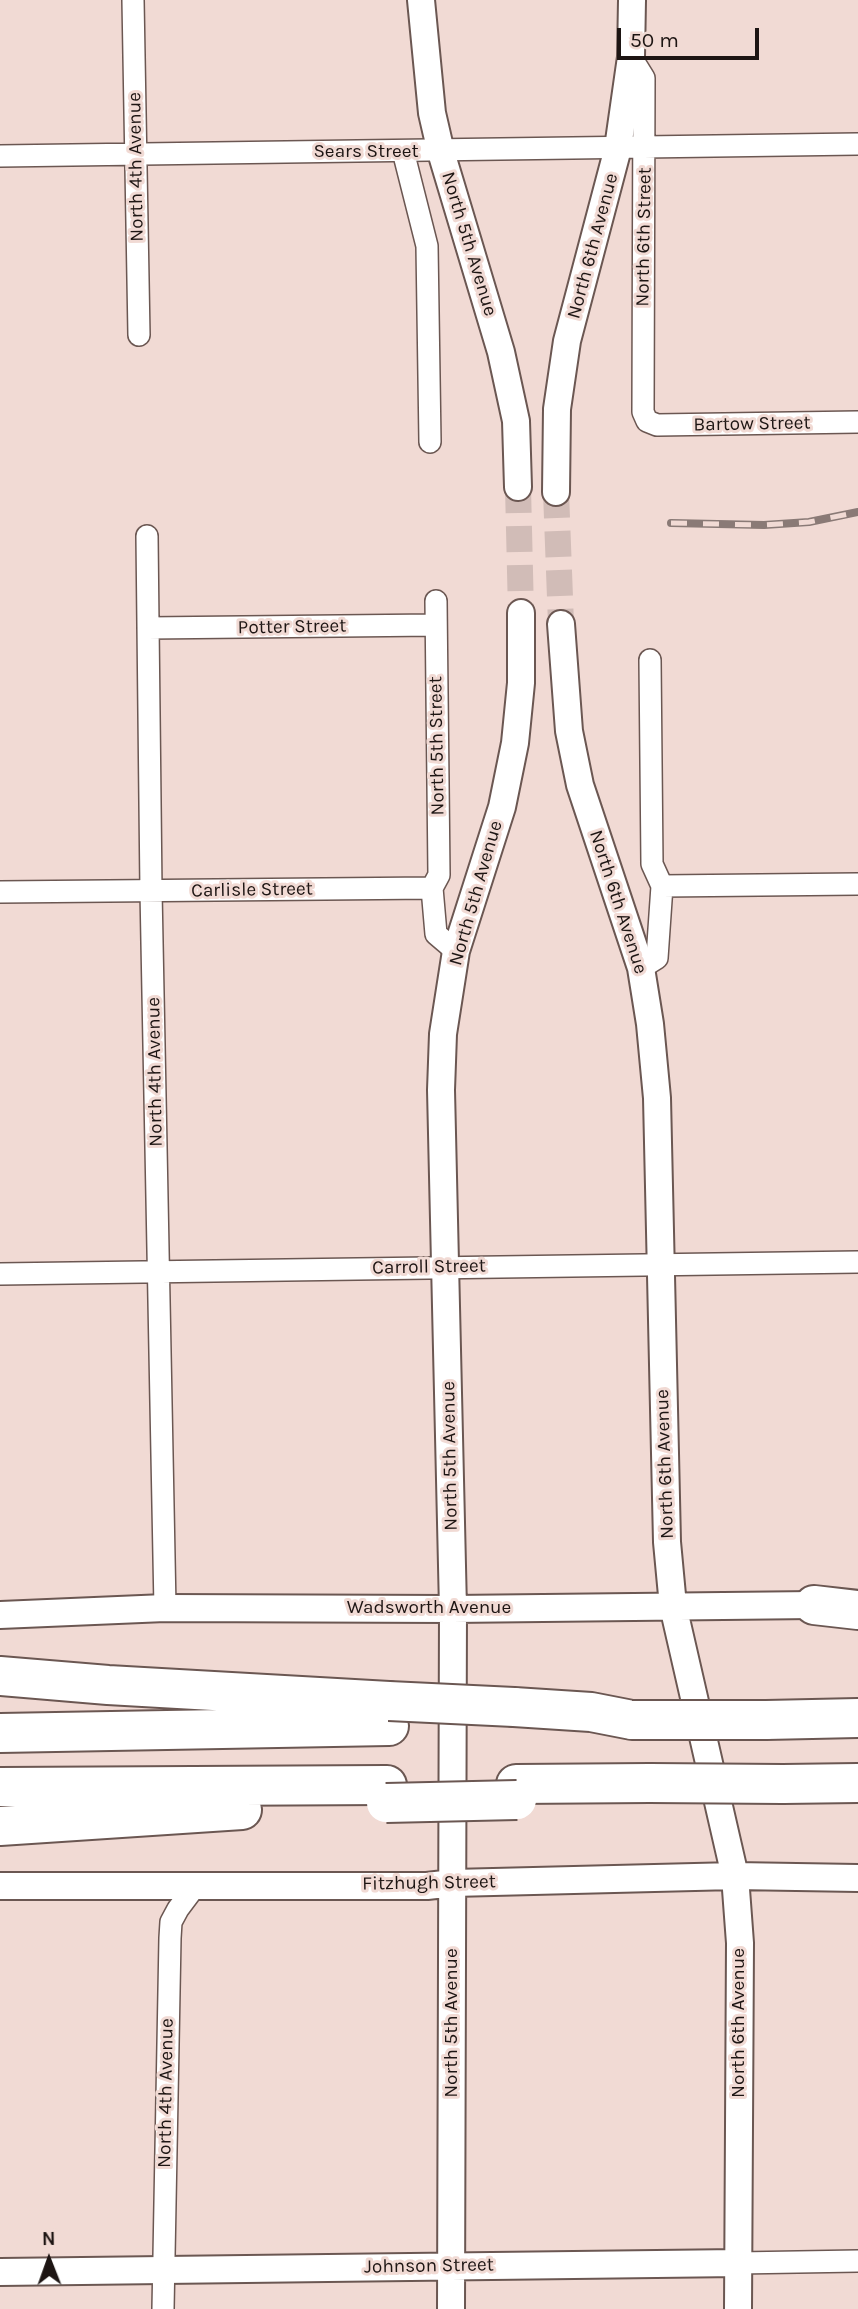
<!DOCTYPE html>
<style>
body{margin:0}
#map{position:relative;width:858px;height:2309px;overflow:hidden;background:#f1dad4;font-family:Karla,sans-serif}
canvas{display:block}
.north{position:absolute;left:14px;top:2225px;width:70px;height:70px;-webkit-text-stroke:5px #f1dad4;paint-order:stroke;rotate:359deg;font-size:19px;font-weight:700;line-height:28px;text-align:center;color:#1d1513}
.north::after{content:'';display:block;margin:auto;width:24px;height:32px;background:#1d1513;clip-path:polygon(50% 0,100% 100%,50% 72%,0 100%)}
.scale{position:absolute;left:617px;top:28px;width:142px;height:32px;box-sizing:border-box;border:4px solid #1d1513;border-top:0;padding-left:9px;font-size:21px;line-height:24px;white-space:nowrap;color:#1d1513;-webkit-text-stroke:5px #f1dad4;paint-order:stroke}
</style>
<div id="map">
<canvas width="858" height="2309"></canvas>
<div class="north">N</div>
<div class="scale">50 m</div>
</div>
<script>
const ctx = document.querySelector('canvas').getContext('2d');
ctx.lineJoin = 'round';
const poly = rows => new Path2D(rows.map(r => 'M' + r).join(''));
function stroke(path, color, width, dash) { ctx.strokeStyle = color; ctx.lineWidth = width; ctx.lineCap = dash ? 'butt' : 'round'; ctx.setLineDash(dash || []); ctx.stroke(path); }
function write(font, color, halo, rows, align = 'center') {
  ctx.font = font + ' Karla,sans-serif'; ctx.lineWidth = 6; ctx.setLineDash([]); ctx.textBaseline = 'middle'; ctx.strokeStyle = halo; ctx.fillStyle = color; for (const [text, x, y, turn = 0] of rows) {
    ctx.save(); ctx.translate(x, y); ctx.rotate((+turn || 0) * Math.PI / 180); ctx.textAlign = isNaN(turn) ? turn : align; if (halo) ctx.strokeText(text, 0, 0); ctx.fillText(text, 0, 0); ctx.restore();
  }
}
const tertiaryTunnel = poly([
 [518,487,521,613],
 [556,492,561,624]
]);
const minor = poly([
 [133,0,139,335],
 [631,57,644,78,643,412,647,421,657,425,858,422],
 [403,151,427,246,430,442],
 [0,156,858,144],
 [147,536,151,891,165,1608],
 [148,628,435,625],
 [650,660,652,864,662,886],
 [432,888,439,875,436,601],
 [0,892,432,888,436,934,456,951],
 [641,968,657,958,662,886,858,884],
 [0,1274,858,1262],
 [738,2263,858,2261],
 [163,2309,170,1938,171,1922,178,1909,196,1885]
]);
const tertiary = poly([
 [421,0,432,113,441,152,501,352,516,421,518,487],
 [556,492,557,409,567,341,618,148,631,57,632,0],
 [561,624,569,731,580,785,641,968,650,1024,657,1098,667,1542,673,1606,735,1876,740,1943,738,2309],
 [0,1615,165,1608,453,1609,814,1605],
 [0,1886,427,1886,453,1883,735,1876,858,1878],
 [0,2272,738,2263],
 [451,2309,453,1609,441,1090,443,1034,456,951,502,807,515,743,521,683,521,613]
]);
const motorway = poly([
 [814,1605,858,1610],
 [0,1676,108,1685,389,1701],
 [514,1707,591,1712,632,1720],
 [766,1720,858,1718],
 [0,1733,389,1726],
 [516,1784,650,1783],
 [783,1784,858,1783],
 [0,1787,387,1785],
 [0,1826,242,1810]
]);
const rail = poly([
 [671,523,764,525,809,522,858,512]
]);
const motorwayBridge = poly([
 [389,1701,514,1707],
 [632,1720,766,1720],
 [650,1783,783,1784],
 [386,1803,517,1800]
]);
const streetNames = [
 ["Sears Street",366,152],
 ["North 4th Avenue",136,167,-91],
 ["North 6th Street",644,237,-89],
 ["North 5th Avenue",469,244,73],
 ["North 6th Avenue",593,246,-75],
 ["Bartow Street",752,424,-1],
 ["Potter Street",292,627,-1],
 ["North 5th Street",437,746,-91],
 ["Carlisle Street",252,890,-1],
 ["North 5th Avenue",476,893,-74],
 ["North 6th Avenue",618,902,72],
 ["North 4th Avenue",155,1072,-91],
 ["Carroll Street",429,1267,-1],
 ["North 5th Avenue",450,1456,-91],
 ["North 6th Avenue",665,1464,-92],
 ["Wadsworth Avenue",429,1608],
 ["Fitzhugh Street",429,1883,-1],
 ["North 5th Avenue",452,2023,-90],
 ["North 6th Avenue",739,2023,-90],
 ["North 4th Avenue",166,2093,-89],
 ["Johnson Street",429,2266,-1]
];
stroke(tertiaryTunnel, '#d1bcb7', 26, [26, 13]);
stroke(minor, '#6b5752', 24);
stroke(tertiary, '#6b5752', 30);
stroke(motorway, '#6b5752', 42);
stroke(minor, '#fff', 21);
stroke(tertiary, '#fff', 26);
stroke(motorway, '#fff', 38);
stroke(rail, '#8a7a76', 8);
stroke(rail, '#f1dad4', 5, [16]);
stroke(motorwayBridge, '#6b5752', 42, []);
stroke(motorwayBridge, '#fff', 38);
write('19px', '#1d1513', '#f1dad4', streetNames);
</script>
